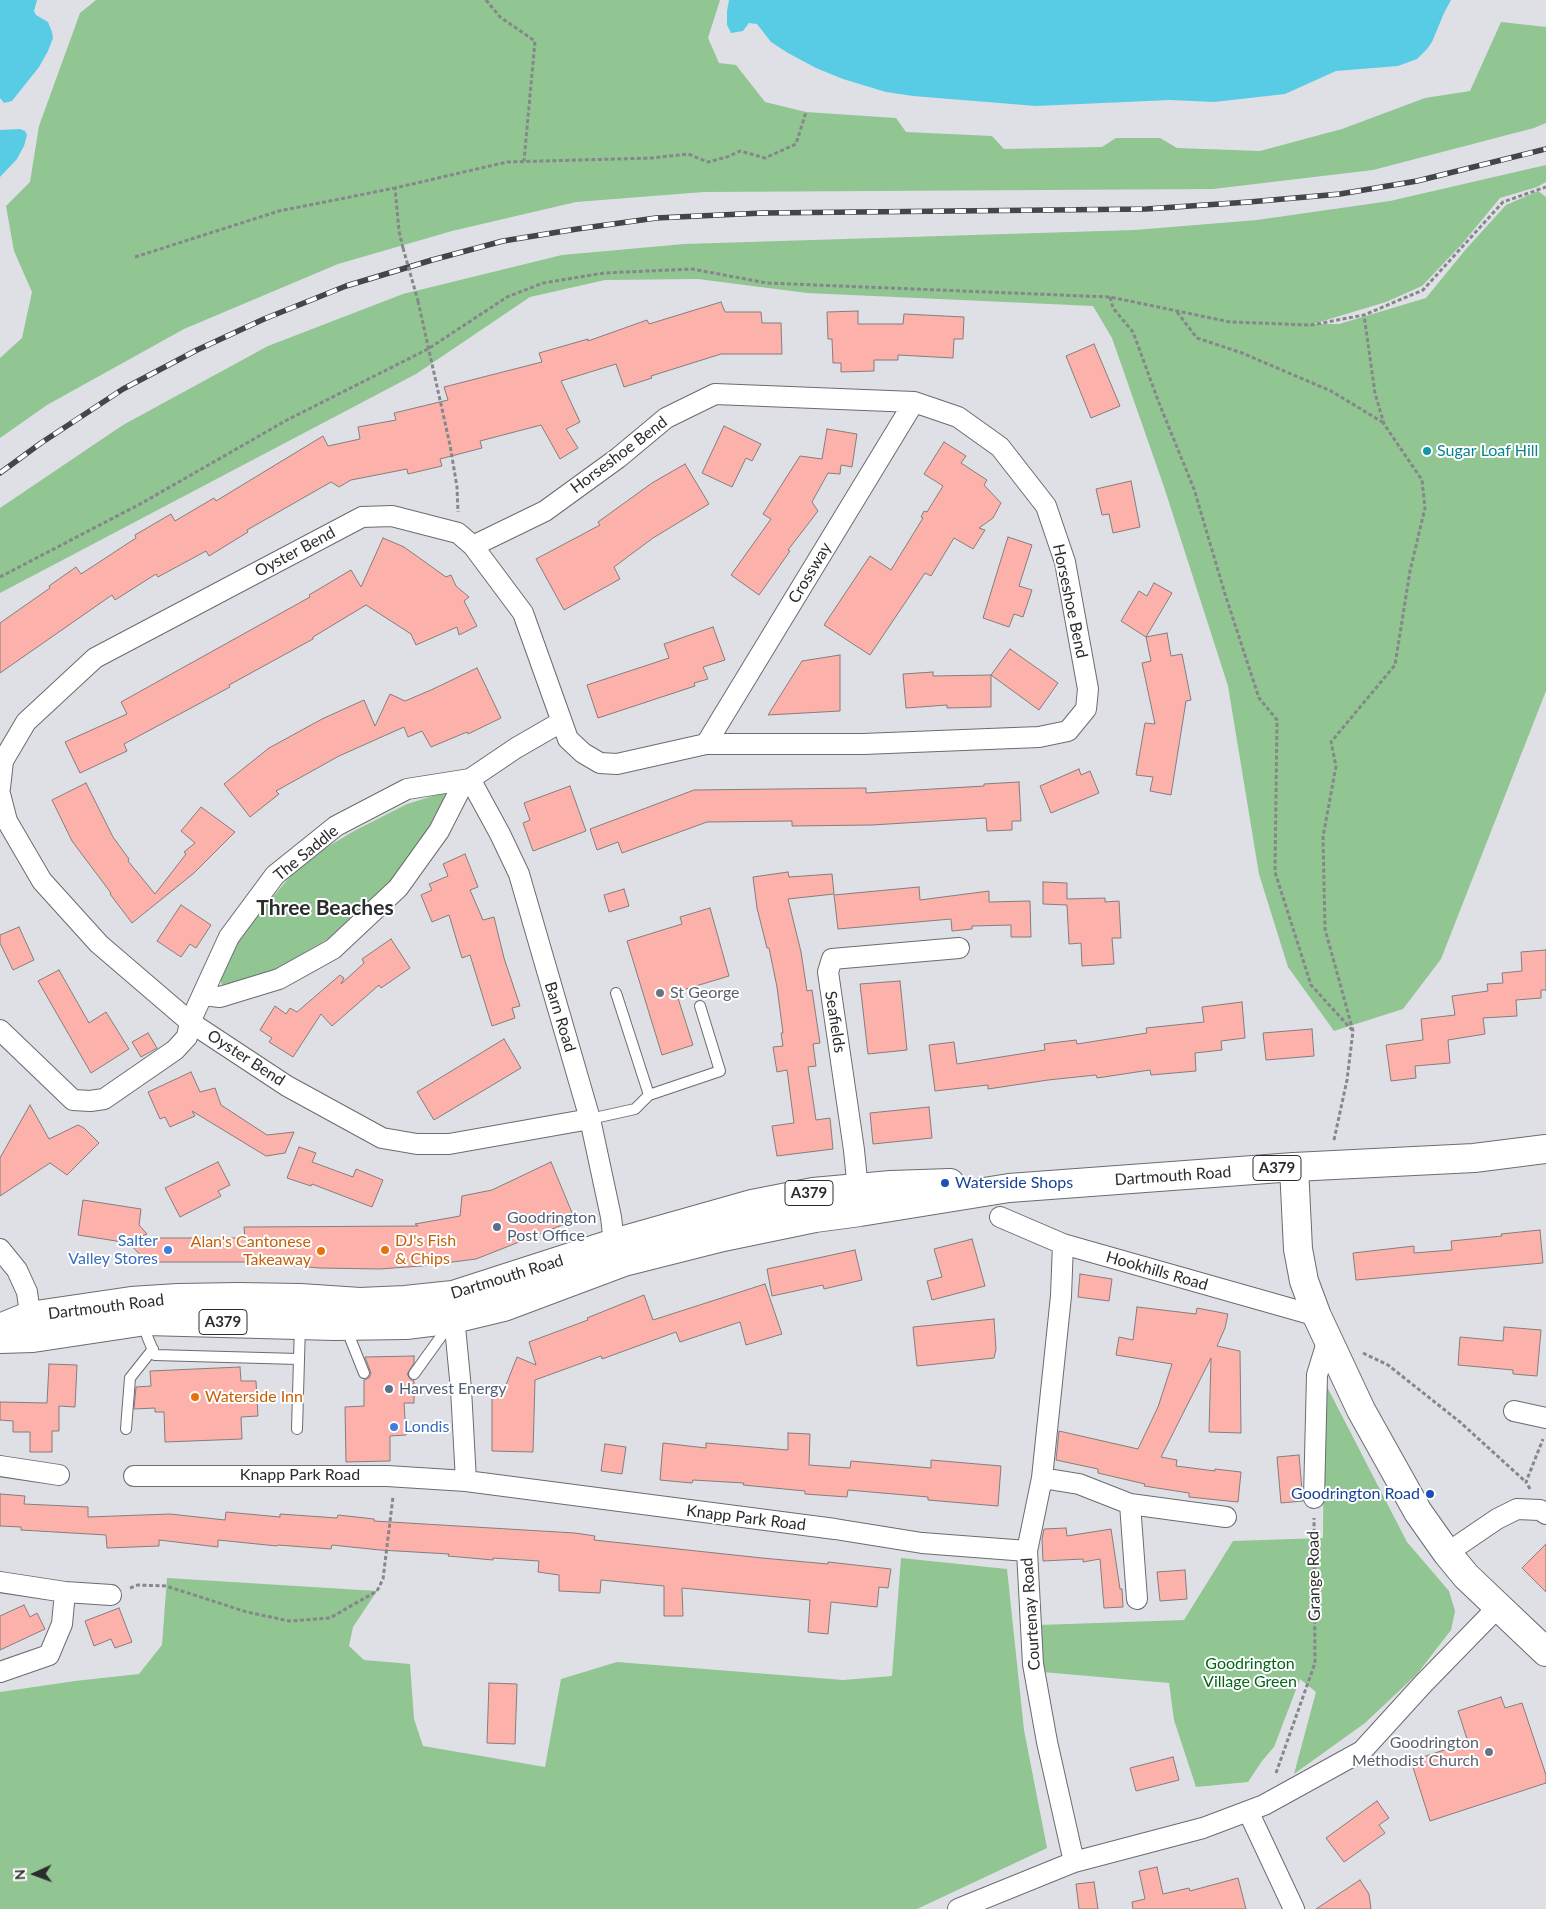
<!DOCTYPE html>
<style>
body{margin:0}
#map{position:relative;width:1546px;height:1909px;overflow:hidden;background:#dee0e6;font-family:Lato,sans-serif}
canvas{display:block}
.north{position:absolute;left:10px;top:1849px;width:50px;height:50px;-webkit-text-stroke:4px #fff;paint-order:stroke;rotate:268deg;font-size:14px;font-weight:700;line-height:20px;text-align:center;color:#2b2c2e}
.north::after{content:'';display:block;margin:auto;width:18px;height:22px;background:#2b2c2e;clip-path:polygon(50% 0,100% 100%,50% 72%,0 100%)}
</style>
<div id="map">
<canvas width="1546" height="1909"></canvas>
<div class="north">N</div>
</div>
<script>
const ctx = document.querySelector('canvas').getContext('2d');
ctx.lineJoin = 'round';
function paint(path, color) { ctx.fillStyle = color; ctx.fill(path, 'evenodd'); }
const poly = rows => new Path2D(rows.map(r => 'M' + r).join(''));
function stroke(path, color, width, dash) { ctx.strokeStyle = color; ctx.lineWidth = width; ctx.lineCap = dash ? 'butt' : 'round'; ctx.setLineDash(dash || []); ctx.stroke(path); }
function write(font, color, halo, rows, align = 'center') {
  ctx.font = font + ' Lato,sans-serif'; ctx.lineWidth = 4; ctx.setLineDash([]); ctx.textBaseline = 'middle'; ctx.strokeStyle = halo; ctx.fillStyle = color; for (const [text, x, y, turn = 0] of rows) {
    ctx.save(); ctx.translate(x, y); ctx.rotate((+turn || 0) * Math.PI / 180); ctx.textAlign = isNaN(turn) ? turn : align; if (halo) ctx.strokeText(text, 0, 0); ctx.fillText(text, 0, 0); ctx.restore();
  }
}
const green = poly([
 [96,0,720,0,708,38,719,63,736,65,765,102,806,112,896,118,906,132,992,136,1004,149,1102,147,1116,138,1160,138,1177,148,1260,151,1342,129,1425,98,1470,91,1501,22,1546,27,1546,123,1534,128,1373,170,1213,189,704,192,576,202,452,231,338,264,184,329,47,405,0,438,0,358,22,338,32,292,14,251,6,206,30,182,39,126,80,13],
 [1546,165,1546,182,1537,187,1500,198,1462,244,1422,286,1386,302,1313,324,1339,324,1426,298,1466,249,1506,205,1538,191,1546,197,1546,691,1441,959,1403,1009,1334,1031,1288,967,1259,874,1228,686,1164,487,1112,338,1093,306,807,293,698,279,605,280,530,297,416,374,0,593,0,508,123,425,268,346,403,294,562,255,684,244,1135,230,1257,220,1390,201],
 [446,792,449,800,400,874,333,936,268,974,222,985,220,979,243,933,302,862,354,831,407,804],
 [1324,1381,1407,1542,1449,1591,1455,1611,1451,1630,1417,1674,1365,1723,1294,1774,1316,1692,1300,1679,1274,1747,1262,1761,1248,1782,1196,1787,1174,1720,1169,1683,1042,1672,1039,1625,1184,1620,1233,1541,1323,1538],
 [901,1558,1007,1569,1024,1730,1047,1848,917,1909,0,1909,0,1692,75,1681,139,1674,162,1645,167,1578,377,1591,353,1627,349,1646,364,1660,410,1664,414,1719,423,1746,545,1767,561,1679,617,1662,843,1680,892,1676]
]);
const water = poly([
 [0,0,37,0,34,11,36,15,48,22,52,32,53,38,48,51,39,67,12,101,4,103,0,98],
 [729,0,1451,0,1444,13,1432,42,1427,49,1417,59,1398,66,1336,71,1285,94,1214,102,1170,100,1036,106,913,96,886,92,843,79,816,68,788,53,771,42,757,24,749,23,743,31,731,33,727,25,727,11],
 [20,129,25,131,27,135,24,146,17,159,0,177,0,130]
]);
const building = poly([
 [721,302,725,312,761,312,762,323,781,323,782,354,721,354,651,376,652,378,624,387,616,364,561,381,580,422,566,429,578,448,560,459,541,425,480,441,482,448,440,459,442,466,408,474,407,469,351,480,339,487,331,482,247,530,248,532,209,556,206,551,158,577,156,574,115,600,112,595,0,673,0,623,50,588,49,586,76,567,81,574,136,538,135,535,171,514,175,521,214,498,216,501,323,436,328,446,360,439,358,427,396,420,394,413,448,400,444,387,542,362,539,353,588,339,588,341,647,320,649,324,721,302],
 [858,311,858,324,903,324,904,314,964,317,963,339,954,339,953,358,898,355,898,360,874,360,874,371,841,372,841,363,833,363,832,339,828,339,827,312,858,311],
 [1094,344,1120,406,1091,418,1066,356,1094,344],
 [724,426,761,444,752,461,746,458,732,487,702,473,724,426],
 [827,429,857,434,852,467,841,465,840,474,828,473,812,502,818,511,788,550,790,551,759,595,731,575,771,519,763,514,800,456,822,459,827,429],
 [944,442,966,456,961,463,987,480,984,485,1001,503,993,518,979,528,985,530,973,549,954,538,931,576,925,573,870,655,824,625,870,556,891,570,923,518,921,517,924,511,927,512,943,486,924,474,944,442],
 [685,464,709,504,653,538,614,567,620,579,564,610,536,559,600,525,598,522,652,483,685,464],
 [1131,481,1140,527,1113,533,1109,514,1102,515,1096,489,1131,481],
 [1008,537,1032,545,1019,586,1032,590,1023,617,1014,614,1009,627,983,618,1008,537],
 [383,538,404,547,446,577,451,575,456,586,469,597,464,601,477,626,459,635,457,627,416,645,411,634,366,605,313,637,313,639,229,685,230,687,124,744,127,751,80,773,65,742,127,714,121,702,310,597,309,595,351,570,361,587,383,538],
 [1154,583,1172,593,1146,637,1121,621,1139,591,1147,596,1154,583],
 [713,627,725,660,703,667,708,679,694,683,695,686,598,718,587,685,669,658,664,644,713,627],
 [1167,633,1171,656,1182,654,1191,700,1186,701,1171,795,1150,791,1153,777,1136,775,1145,723,1155,724,1142,663,1151,661,1146,637,1167,633],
 [1010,649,1058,683,1039,710,991,675,1010,649],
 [840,655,840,711,768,715,802,661,840,655],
 [477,668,501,718,468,734,467,732,431,747,422,731,408,737,404,727,339,756,276,791,279,794,250,817,224,784,269,748,322,719,364,700,375,726,390,694,405,701,431,690,477,668],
 [933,672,933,676,991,675,991,707,947,708,947,705,906,708,903,674,933,672],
 [1079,769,1081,775,1090,771,1099,793,1051,813,1040,786,1079,769],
 [1019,782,1021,821,1012,821,1012,830,987,831,986,818,872,825,792,826,792,821,707,822,622,853,618,842,597,850,590,829,694,790,866,788,866,793,984,786,984,784,1019,782],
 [86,783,113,837,129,859,128,861,155,894,186,854,184,852,195,843,181,831,201,807,235,832,194,873,132,923,110,894,111,893,72,841,52,800,86,783],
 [570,786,586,831,533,851,523,823,530,820,524,803,570,786],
 [465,854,478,887,470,890,483,920,494,917,504,958,520,1006,512,1008,515,1018,492,1026,470,955,462,958,449,915,432,922,421,895,432,890,429,884,448,876,443,864,465,854],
 [788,872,789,877,832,874,834,894,788,899,801,952,807,991,812,990,820,1043,813,1044,816,1066,808,1067,816,1120,830,1118,833,1149,777,1156,772,1126,794,1123,787,1070,777,1072,773,1047,783,1046,781,1033,783,1033,777,987,769,948,767,948,757,908,753,877,788,872],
 [1043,882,1067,883,1067,899,1105,898,1105,902,1119,901,1121,938,1112,938,1114,964,1082,966,1081,943,1069,944,1067,905,1043,904,1043,882],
 [919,887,920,900,989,891,989,902,1030,901,1031,937,1011,937,1011,925,972,926,972,929,952,931,951,919,838,929,834,895,919,887],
 [624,889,629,906,609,912,604,895,624,889],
 [181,905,211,925,196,948,190,944,181,957,157,941,181,905],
 [710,908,729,976,676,992,693,1045,662,1055,627,941,682,924,680,917,710,908],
 [19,927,34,960,13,970,0,943,0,935,19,927],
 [391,939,410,968,381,988,379,985,332,1026,321,1014,293,1057,269,1042,272,1038,260,1030,275,1006,286,1014,290,1008,297,1012,340,975,344,978,341,984,364,963,362,959,391,939],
 [1546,950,1546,990,1541,990,1541,998,1516,1000,1517,1016,1483,1018,1485,1034,1448,1040,1450,1063,1415,1066,1416,1078,1391,1081,1386,1045,1423,1040,1421,1019,1455,1015,1452,996,1488,991,1487,984,1503,983,1502,973,1522,971,1521,952,1546,950],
 [59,970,89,1023,106,1012,129,1049,91,1073,38,981,59,970],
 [900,981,907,1050,868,1054,860,984,900,981],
 [1242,1002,1245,1038,1221,1041,1222,1050,1195,1053,1196,1071,1151,1075,1150,1070,1097,1078,1096,1075,1048,1080,988,1089,988,1085,935,1091,929,1045,954,1042,957,1064,1045,1050,1044,1044,1076,1040,1077,1044,1147,1033,1146,1028,1204,1022,1202,1007,1242,1002],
 [1312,1029,1314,1056,1266,1060,1263,1033,1312,1029],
 [148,1033,157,1048,141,1057,132,1042,148,1033],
 [504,1039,521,1068,434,1120,417,1092,504,1039],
 [191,1072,200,1092,215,1088,221,1105,267,1135,294,1132,285,1153,266,1156,192,1111,195,1116,170,1127,165,1117,160,1119,148,1092,191,1072],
 [30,1105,49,1139,78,1125,84,1128,99,1143,67,1175,50,1163,0,1196,0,1158,30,1105],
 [929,1107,932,1138,873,1144,870,1113,929,1107],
 [299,1147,316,1153,312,1162,353,1177,356,1169,383,1180,372,1207,312,1184,311,1186,287,1178,299,1147],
 [218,1162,230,1185,218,1191,221,1196,180,1217,165,1188,218,1162],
 [551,1162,575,1220,476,1259,421,1266,380,1269,320,1268,250,1262,147,1262,129,1243,78,1235,83,1200,141,1209,139,1225,147,1234,137,1238,245,1238,244,1227,418,1226,415,1224,460,1216,462,1196,492,1190,551,1162],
 [1540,1230,1543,1263,1356,1280,1353,1253,1414,1246,1414,1253,1452,1250,1451,1241,1502,1236,1501,1234,1540,1230],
 [972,1239,985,1286,932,1300,927,1281,942,1277,934,1249,972,1239],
 [855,1250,862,1280,824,1289,823,1285,772,1296,767,1269,855,1250],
 [1080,1274,1112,1279,1109,1301,1078,1297,1080,1274],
 [765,1284,782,1334,746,1345,740,1322,680,1342,676,1332,602,1359,601,1356,535,1380,533,1452,492,1451,492,1389,504,1390,517,1357,536,1365,529,1342,588,1320,587,1318,644,1295,653,1320,765,1284],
 [1137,1307,1196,1314,1197,1308,1228,1314,1225,1328,1217,1346,1240,1351,1241,1433,1209,1432,1211,1358,1161,1457,1177,1460,1176,1466,1215,1471,1215,1469,1241,1472,1238,1502,1189,1497,1189,1493,1144,1486,1145,1484,1098,1473,1098,1469,1056,1460,1059,1431,1138,1449,1158,1407,1172,1364,1116,1355,1119,1337,1133,1340,1137,1307],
 [994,1319,996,1349,994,1358,917,1366,913,1327,994,1319],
 [1504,1327,1541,1330,1537,1376,1513,1374,1513,1370,1458,1365,1460,1337,1503,1341,1504,1327],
 [414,1356,414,1363,407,1374,410,1379,414,1381,414,1403,404,1403,406,1435,390,1436,390,1461,346,1462,345,1407,364,1406,364,1380,369,1378,371,1373,365,1357,414,1356],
 [49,1364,77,1365,75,1407,59,1406,59,1431,52,1431,52,1452,30,1452,30,1432,13,1432,13,1421,0,1420,0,1402,47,1403,49,1364],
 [240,1367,241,1381,256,1381,258,1416,241,1417,242,1439,165,1442,164,1412,155,1412,155,1408,134,1409,136,1387,151,1386,150,1371,240,1367],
 [788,1433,810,1434,809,1465,850,1468,851,1461,931,1468,931,1460,1001,1466,998,1506,928,1500,928,1497,848,1490,847,1497,805,1494,805,1491,743,1485,744,1483,693,1480,692,1483,660,1480,663,1443,706,1448,706,1443,788,1450,788,1433],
 [605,1444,626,1447,622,1474,601,1471,605,1444],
 [1299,1455,1303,1501,1281,1503,1277,1457,1299,1455],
 [0,1494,25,1496,24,1504,88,1507,88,1517,170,1514,225,1520,226,1512,280,1517,280,1514,337,1518,338,1515,374,1519,374,1521,575,1533,595,1536,594,1540,762,1558,828,1564,828,1562,891,1569,888,1588,879,1587,877,1607,831,1602,828,1634,808,1632,810,1600,682,1588,683,1616,664,1616,664,1586,601,1580,600,1593,559,1591,559,1575,538,1572,539,1561,493,1558,493,1560,448,1556,449,1554,380,1550,332,1545,331,1549,278,1545,277,1546,218,1540,218,1547,159,1540,159,1546,107,1548,106,1535,21,1530,21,1527,0,1526,0,1494],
 [1066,1528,1067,1536,1111,1529,1120,1589,1122,1589,1123,1607,1104,1608,1100,1559,1083,1562,1083,1559,1043,1561,1042,1539,1044,1529,1066,1528],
 [1546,1544,1546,1592,1522,1568,1546,1544],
 [1185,1570,1187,1599,1160,1601,1157,1572,1185,1570],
 [24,1605,30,1617,37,1613,45,1629,0,1650,0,1616,24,1605],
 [119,1608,132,1642,115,1648,111,1639,94,1646,85,1621,119,1608],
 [489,1683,517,1684,515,1744,487,1743,489,1683],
 [1501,1697,1505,1708,1522,1703,1546,1775,1546,1783,1430,1821,1411,1761,1468,1742,1458,1711,1501,1697],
 [1173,1757,1179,1780,1136,1791,1130,1768,1173,1757],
 [1377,1801,1389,1818,1379,1825,1385,1833,1344,1862,1326,1838,1377,1801],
 [1157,1867,1163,1894,1189,1888,1190,1891,1238,1878,1246,1909,1133,1909,1132,1902,1145,1899,1139,1871,1157,1867],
 [1360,1880,1369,1894,1371,1909,1316,1909,1360,1880],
 [1094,1882,1098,1909,1079,1909,1076,1884,1094,1882]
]);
const path = poly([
 [486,0,500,17,535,41,524,161],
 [403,248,399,231,395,188,507,162,652,158,688,154,708,162,727,157,740,151,765,158,796,144,806,112],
 [135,257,279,211,395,188],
 [1110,297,1113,308,1133,332,1159,403,1194,489,1225,594,1259,698,1277,720,1275,872,1311,985,1352,1030],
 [418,301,450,445,457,487,458,512],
 [1177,312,1197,338,1242,353,1331,391,1384,423],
 [0,577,142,503,287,420,428,349,507,297,543,283,604,273,692,269,767,283,1110,297,1230,322,1311,325,1364,315,1423,290,1503,202,1546,187],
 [1334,1140,1347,1080,1353,1031,1325,929,1323,837,1336,766,1331,742,1395,665,1410,571,1425,508,1422,480,1384,424,1375,393,1364,315],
 [1363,1353,1388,1365,1460,1422,1526,1482],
 [1530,1489,1526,1482,1543,1439],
 [130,1588,138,1585,166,1586,247,1612,289,1621,330,1618,377,1591,383,1579,393,1497],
 [1276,1773,1315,1663,1314,1518]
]);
const lane = poly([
 [616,993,649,1095],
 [590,1119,635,1109,649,1095,720,1071,700,1006],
 [146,1321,147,1336,155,1355,298,1359],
 [346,1328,364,1373],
 [414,1374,450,1324],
 [126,1429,130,1378,153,1349],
 [297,1429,300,1325]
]);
const street = poly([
 [706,744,914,402],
 [470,779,500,834,519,874,590,1119,611,1217,614,1243,620,1254],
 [0,788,3,761,26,722,95,658,362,517,392,516,458,533,473,546,523,613,568,739,583,753,600,763,617,764,706,744,863,744,1039,737,1068,731,1086,709,1088,689,1065,562,1046,506,1000,447,958,417,914,402,715,394,666,418,618,458,545,511,473,546],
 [0,794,7,821,42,881,99,944,190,1022,287,1086,382,1138,417,1144,449,1144,590,1119],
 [203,995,220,997,279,979,333,949,398,888,439,831,464,782],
 [0,1030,73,1100,90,1101,104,1099,175,1050,187,1037,190,1022,229,937,275,875,336,826,407,789,470,779,516,748,561,722],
 [859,1200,854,1150,828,972,832,959,959,948],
 [1000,1217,1063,1244,1317,1316],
 [1063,1244,1061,1296,1042,1478,1027,1551,1033,1664,1047,1742,1074,1862],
 [0,1249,17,1270,27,1292,32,1329],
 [453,1306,461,1389,466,1481],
 [1514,1411,1546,1418],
 [0,1466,59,1475],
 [134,1476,387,1476,466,1481,835,1529,922,1543,1027,1551],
 [1042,1478,1079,1484,1130,1504,1226,1517],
 [1314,1498,1317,1375,1328,1339],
 [1130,1504,1137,1599],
 [1447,1553,1497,1519,1517,1509,1540,1510,1546,1514],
 [0,1582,65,1592,111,1595],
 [0,1672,49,1655,62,1624,65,1592],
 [1248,1811,1294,1909],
 [958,1909,1074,1862,1203,1828,1264,1805,1362,1751,1423,1684,1498,1607]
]);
const secondary = poly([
 [1294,1167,1298,1249,1304,1281,1317,1316,1361,1410,1418,1512,1447,1553,1466,1576,1546,1652]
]);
const primary = poly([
 [0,1328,29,1316,131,1301,178,1298,238,1297,300,1298,360,1302,405,1300,453,1295,614,1243,752,1204,813,1192,891,1185,950,1183],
 [0,1339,33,1338,146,1321,335,1326,406,1325,454,1319,504,1307,624,1262,723,1237,815,1218,860,1212,1009,1188,1294,1167,1474,1158,1546,1149]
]);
const rail = poly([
 [0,473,41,443,123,389,197,350,264,319,346,286,432,260,503,241,577,229,656,218,763,213,1146,209,1249,202,1340,194,1417,181,1546,149]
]);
const pathBridge = poly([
 [403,248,418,301]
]);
const markers = [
 [1427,451,5,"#0f9aa8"],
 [660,993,5,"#6b7280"],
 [945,1183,5,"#1a4fb4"],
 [497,1227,5,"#5c6f8a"],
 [168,1250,5,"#3f7fe0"],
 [385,1250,5,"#e8710a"],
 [321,1251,5,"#e8710a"],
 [389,1389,5,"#5c6f8a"],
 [195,1397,5,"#e8710a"],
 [394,1427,5,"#3f7fe0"],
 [1430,1494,5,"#1a4fb4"],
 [1489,1752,5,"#6b7280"]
];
const shields = [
 [1277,1168,48],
 [809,1193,48],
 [223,1322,48]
];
const shieldNames = [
 ["A379",1277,1168],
 ["A379",809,1193],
 ["A379",223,1322]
];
const cultureNames = [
 ["Sugar Loaf Hill",1437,451]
];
const streetNames = [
 ["Horseshoe Bend",619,455,-37],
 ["Oyster Bend",295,552,-28],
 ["Crossway",810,573,-59],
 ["Horseshoe Bend",1070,601,78],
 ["The Saddle",306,853,-39],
 ["Barn Road",560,1017,73],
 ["Seafields",835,1022,81],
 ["Oyster Bend",246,1058,33],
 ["Dartmouth Road",1173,1176,-4],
 ["Hookhills Road",1157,1271,16],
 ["Dartmouth Road",507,1277,-17],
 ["Dartmouth Road",106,1307,-7],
 ["Knapp Park Road",300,1475],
 ["Knapp Park Road",746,1518,7],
 ["Grange Road",1314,1576,-91],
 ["Courtenay Road",1031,1614,-94]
];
const worshipNames = [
 ["St George",670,993],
 ["Goodrington",1479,1743,"right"],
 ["Methodist Church",1479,1761,"right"]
];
const transitNames = [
 ["Waterside Shops",955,1183],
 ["Goodrington Road",1420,1494,"right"]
];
const serviceNames = [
 ["Goodrington",507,1218],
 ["Post Office",507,1236],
 ["Harvest Energy",399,1389]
];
const shopNames = [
 ["Salter",158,1241],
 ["Valley Stores",158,1259],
 ["Londis",404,1427,"left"]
];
const foodNames = [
 ["DJ's Fish",395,1241],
 ["& Chips",395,1259],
 ["Alan's Cantonese",311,1242,"right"],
 ["Takeaway",311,1260,"right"],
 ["Waterside Inn",205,1397]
];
const parkNames = [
 ["Goodrington",1250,1664],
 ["Village Green",1250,1682]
];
const districtNames = [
 ["Three Beaches",325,908]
];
paint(green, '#91c592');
paint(water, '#57cce4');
paint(building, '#fcb2ab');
stroke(building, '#847d7c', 1);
stroke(lane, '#6a6c71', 12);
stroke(street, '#6a6c71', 22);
stroke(secondary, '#6a6c71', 30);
stroke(primary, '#6a6c71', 30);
stroke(path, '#86878b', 3, [4, 2.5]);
stroke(lane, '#fff', 10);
stroke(street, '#fff', 20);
stroke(secondary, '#fff', 28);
stroke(primary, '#fff', 28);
stroke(rail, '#444548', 5.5);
stroke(rail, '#fff', 4, [11]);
stroke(pathBridge, '#86878b', 3, [4, 2.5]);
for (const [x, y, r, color] of markers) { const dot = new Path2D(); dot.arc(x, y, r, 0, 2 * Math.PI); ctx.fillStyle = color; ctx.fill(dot); stroke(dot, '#fff', 2); }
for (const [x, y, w] of shields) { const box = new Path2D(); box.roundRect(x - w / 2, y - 12.5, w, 25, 4); ctx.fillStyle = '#fff'; ctx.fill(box); stroke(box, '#2b2c2e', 1); }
write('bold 15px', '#2b2c2e', null, shieldNames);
write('16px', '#0d838f', '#fff', cultureNames, 'left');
write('16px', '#2b2c2e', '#fff', streetNames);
write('16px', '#5b616d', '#fff', worshipNames, 'left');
write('16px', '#164399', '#fff', transitNames, 'left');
write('16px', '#4e5e75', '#fff', serviceNames, 'left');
write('16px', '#366cbe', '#fff', shopNames, 'right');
write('16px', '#c56008', '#fff', foodNames, 'left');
write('16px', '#006517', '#fff', parkNames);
write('bold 21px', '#2b2c2e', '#fff', districtNames);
</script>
